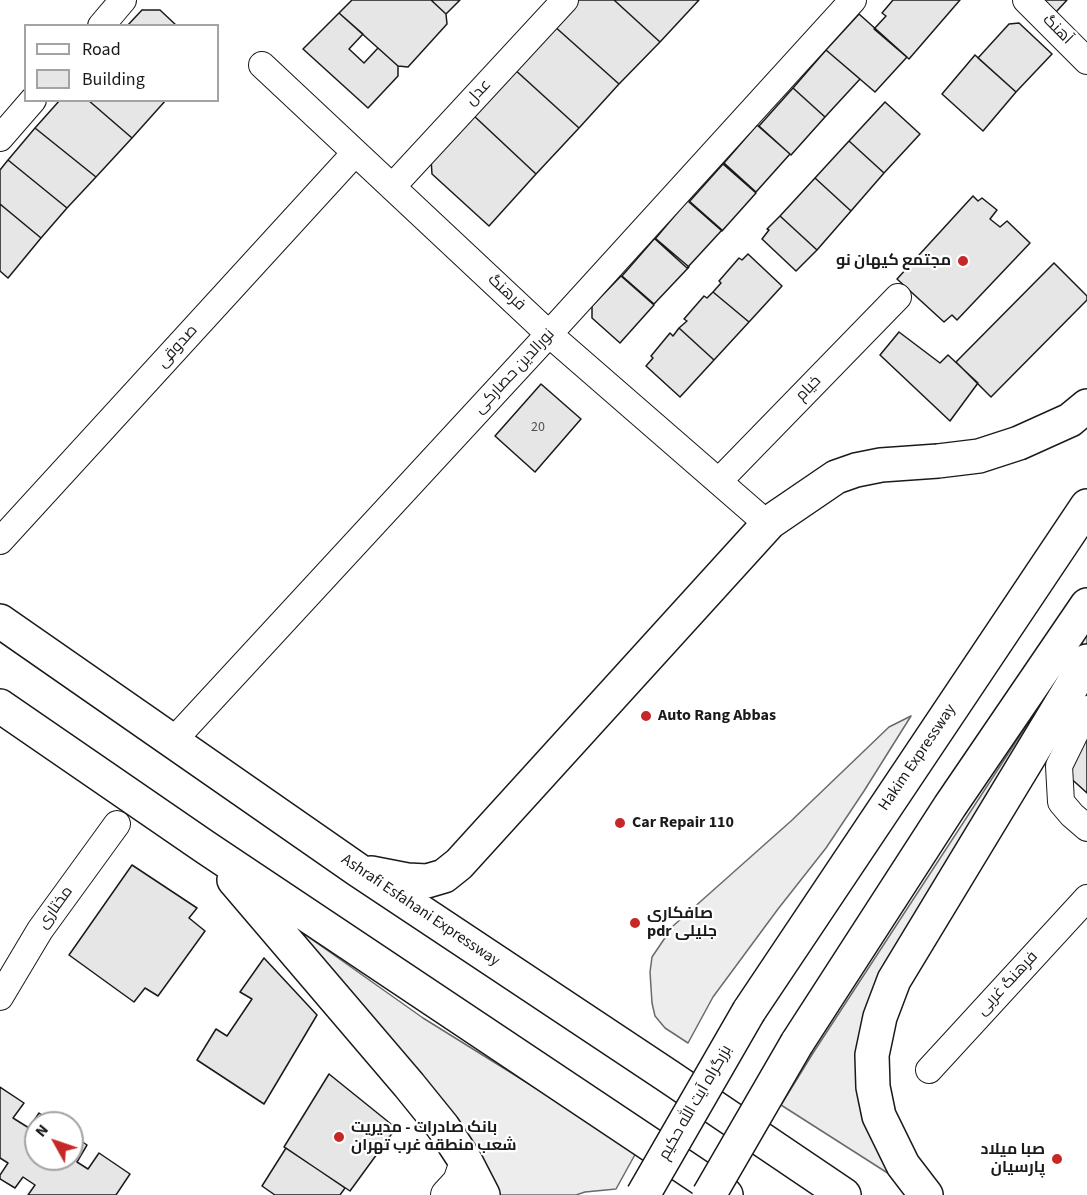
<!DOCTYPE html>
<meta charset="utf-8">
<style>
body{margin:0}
#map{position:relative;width:1087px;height:1195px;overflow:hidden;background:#fff;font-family:"Source Sans 3",sans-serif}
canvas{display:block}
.legend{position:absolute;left:24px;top:24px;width:195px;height:78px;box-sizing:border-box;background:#fff;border:2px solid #a3a3a3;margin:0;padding:8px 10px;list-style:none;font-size:18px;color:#1a1a1a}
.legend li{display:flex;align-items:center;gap:12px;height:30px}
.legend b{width:30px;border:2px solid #a3a3a3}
.north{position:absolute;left:24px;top:1111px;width:60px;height:60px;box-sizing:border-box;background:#fff;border:2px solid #a3a3a3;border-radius:50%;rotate:310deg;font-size:16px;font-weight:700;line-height:24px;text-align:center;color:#1a1a1a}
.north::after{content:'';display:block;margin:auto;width:21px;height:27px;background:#c62828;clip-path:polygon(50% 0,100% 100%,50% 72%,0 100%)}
</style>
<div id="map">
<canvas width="1087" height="1195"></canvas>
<ul class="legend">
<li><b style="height:8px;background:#fff"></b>Road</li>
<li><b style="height:16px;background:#e6e6e6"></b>Building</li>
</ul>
<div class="north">N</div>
</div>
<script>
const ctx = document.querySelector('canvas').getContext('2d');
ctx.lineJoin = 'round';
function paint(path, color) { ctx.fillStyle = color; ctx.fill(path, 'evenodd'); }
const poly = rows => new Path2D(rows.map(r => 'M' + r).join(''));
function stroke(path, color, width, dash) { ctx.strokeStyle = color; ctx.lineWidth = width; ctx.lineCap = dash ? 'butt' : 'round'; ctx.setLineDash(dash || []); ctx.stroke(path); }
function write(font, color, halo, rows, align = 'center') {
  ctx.font = font + ' "Source Sans 3",Cairo,sans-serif'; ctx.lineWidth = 4.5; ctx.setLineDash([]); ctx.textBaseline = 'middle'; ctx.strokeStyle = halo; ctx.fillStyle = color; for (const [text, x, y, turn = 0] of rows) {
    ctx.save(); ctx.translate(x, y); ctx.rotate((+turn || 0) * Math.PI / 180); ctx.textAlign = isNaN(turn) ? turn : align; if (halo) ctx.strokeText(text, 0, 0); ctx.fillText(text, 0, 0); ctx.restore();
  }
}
const built = poly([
 [1087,633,1087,644,1007,782,879,995,897,1179,781,1105,813,1053,1087,633],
 [911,716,864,791,826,848,778,909,713,997,688,1043,665,1028,655,1016,652,1003,650,972,652,957,673,926,791,821,889,727,911,716],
 [269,909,423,1018,637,1151,616,1189,585,1192,576,1195,493,1195,269,909]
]);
const building = poly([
 [352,0,431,0,446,14,447,24,408,67,398,66,339,13,352,0],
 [431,0,460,0,446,14,431,0],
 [576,0,614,0,660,42,619,84,553,25,576,0],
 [614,0,699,0,660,42,614,0],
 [893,0,960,0,909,59,874,29,886,16,882,13,893,0],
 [1042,0,1067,0,1056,12,1042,0],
 [142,10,160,10,177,26,127,26,142,10],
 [339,13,363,34,349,49,364,63,378,48,398,66,398,76,368,108,303,49,339,13],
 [859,14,907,57,875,92,826,50,859,14],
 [1019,23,1052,54,1016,92,978,58,1009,24,1019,23],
 [553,25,619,84,579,128,513,68,553,25],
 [826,50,860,79,825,117,793,88,826,50],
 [975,55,1016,92,983,131,942,94,975,55],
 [513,68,579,128,536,174,473,115,513,68],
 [793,88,825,117,791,155,759,126,793,88],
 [60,100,88,100,132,138,96,177,35,128,60,100],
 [88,100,166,100,132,138,88,100],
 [885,102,920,134,884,173,849,141,885,102],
 [473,115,536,174,489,226,432,174,431,159,473,115],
 [757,125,790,154,756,192,724,163,757,125],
 [35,128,96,177,67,208,8,160,35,128],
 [849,141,884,173,851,211,815,178,849,141],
 [8,160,67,208,41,238,0,204,0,170,8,160],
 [723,164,756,193,722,231,689,202,723,164],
 [815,178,851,211,817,250,780,216,815,178],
 [973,196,978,201,982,198,997,210,990,219,1000,227,1007,221,1030,243,957,320,952,315,944,322,897,279,973,196],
 [688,200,722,230,687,268,655,239,688,200],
 [0,204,41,238,8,278,0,271,0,204],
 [780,216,817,250,796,271,762,239,769,230,767,229,780,216],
 [655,238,689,267,654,304,622,276,655,238],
 [748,254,782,286,749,322,713,292,721,283,719,281,739,258,742,260,748,254],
 [1054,263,1087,296,1087,300,991,397,956,362,1054,263],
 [621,276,654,305,620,343,592,318,592,306,621,276],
 [713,292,749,322,714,360,679,328,687,321,684,319,704,296,707,298,713,292],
 [679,328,714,360,680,397,646,366,653,358,651,356,670,333,673,336,679,328],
 [899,332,940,363,948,355,978,383,950,421,880,355,899,332],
 [541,384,581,419,535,472,495,436,541,384],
 [1087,726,1087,793,1066,774,1087,726],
 [132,865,197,908,189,918,205,931,158,996,145,988,134,1002,69,955,132,865],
 [264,958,317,1015,264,1104,197,1060,216,1029,227,1036,252,999,240,992,264,958],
 [329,1074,396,1128,350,1191,284,1147,329,1074],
 [0,1087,24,1103,13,1118,29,1128,39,1113,54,1123,36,1123,36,1159,72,1159,72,1135,87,1145,77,1162,88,1169,99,1153,130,1174,116,1195,28,1195,35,1185,23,1177,15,1188,0,1179,0,1175,8,1163,0,1158,0,1087],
 [286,1148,345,1188,340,1195,275,1195,262,1186,286,1148]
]);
const minor = poly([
 [1026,0,1087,61],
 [101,26,123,0],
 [262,65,549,334,756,514],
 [0,138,33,100],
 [392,187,565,0],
 [719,481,898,297],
 [0,541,355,153],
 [1087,709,1059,766,1061,802,1072,815,1087,828],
 [173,741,549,334,853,0],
 [0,997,40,930,117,824],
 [929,1070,1087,898]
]);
const major = poly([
 [447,1195,459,1182,466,1162]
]);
const highway = poly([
 [0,621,358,870,668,1076,844,1195],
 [0,706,205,847,726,1195],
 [371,873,407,880,427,881,444,876,459,864,770,522,836,477,856,470,881,465,938,461,979,456,1019,443,1070,420,1087,406],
 [234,880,409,1085,443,1127,466,1162,483,1195],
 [749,1011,1087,506],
 [797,1043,950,806,1087,605],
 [926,1195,903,1165,879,1116,873,1087,872,1055,880,1017,894,980,1087,661]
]);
const highwayBridge = poly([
 [643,1195,749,1011],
 [709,1195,797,1043]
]);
const markers = [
 [963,261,6,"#c62828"],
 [646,716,6,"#c62828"],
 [620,823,6,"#c62828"],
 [635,923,6,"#c62828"],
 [339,1137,6,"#c62828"],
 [1057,1159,6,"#c62828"]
];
const numberNames = [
 ["20",538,428]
];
const streetNames = [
 ["آهنگ",1057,30,45],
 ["عدل",479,93,-47],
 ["فرهنگ",506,293,43],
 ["صدوقی",178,347,-48],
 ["نورالدین حصارکی",515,372,-47],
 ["خیام",809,389,-46],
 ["Hakim Expressway",918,758,-56],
 ["مختاری",56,908,-54],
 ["Ashrafi Esfahani Expressway",420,911,34],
 ["فرهنگ غربی",1008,984,-47],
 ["بزرگراه آیت الله حکیم",696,1103,-60]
];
const poiNames = [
 ["مجتمع کیهان نو",951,261,"right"],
 ["Auto Rang Abbas",658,716],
 ["Car Repair 110",632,823],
 ["صافکاری",647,914],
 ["pdr جلیلی",647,932],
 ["بانک صادرات - مدیریت",351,1128],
 ["شعب منطقه غرب تهران",351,1146],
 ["صبا میلاد",1045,1150,"right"],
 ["پارسیان",1045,1168,"right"]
];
paint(built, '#ededed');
stroke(built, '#6a6a6a', 1.5);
paint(building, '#e6e6e6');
stroke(building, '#1a1a1a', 1.5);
stroke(minor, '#1a1a1a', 28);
stroke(major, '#1a1a1a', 34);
stroke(highway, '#1a1a1a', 36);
stroke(minor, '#fff', 26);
stroke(major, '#fff', 32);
stroke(highway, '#fff', 33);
stroke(highwayBridge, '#1a1a1a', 36, []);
stroke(highwayBridge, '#fff', 33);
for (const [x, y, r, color] of markers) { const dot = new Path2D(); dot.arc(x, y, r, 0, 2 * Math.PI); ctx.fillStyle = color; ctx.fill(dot); stroke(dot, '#fff', 2); }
write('14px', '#4d4d4d', null, numberNames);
write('16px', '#1a1a1a', '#fff', streetNames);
write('bold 16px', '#1a1a1a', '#fff', poiNames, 'left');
</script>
